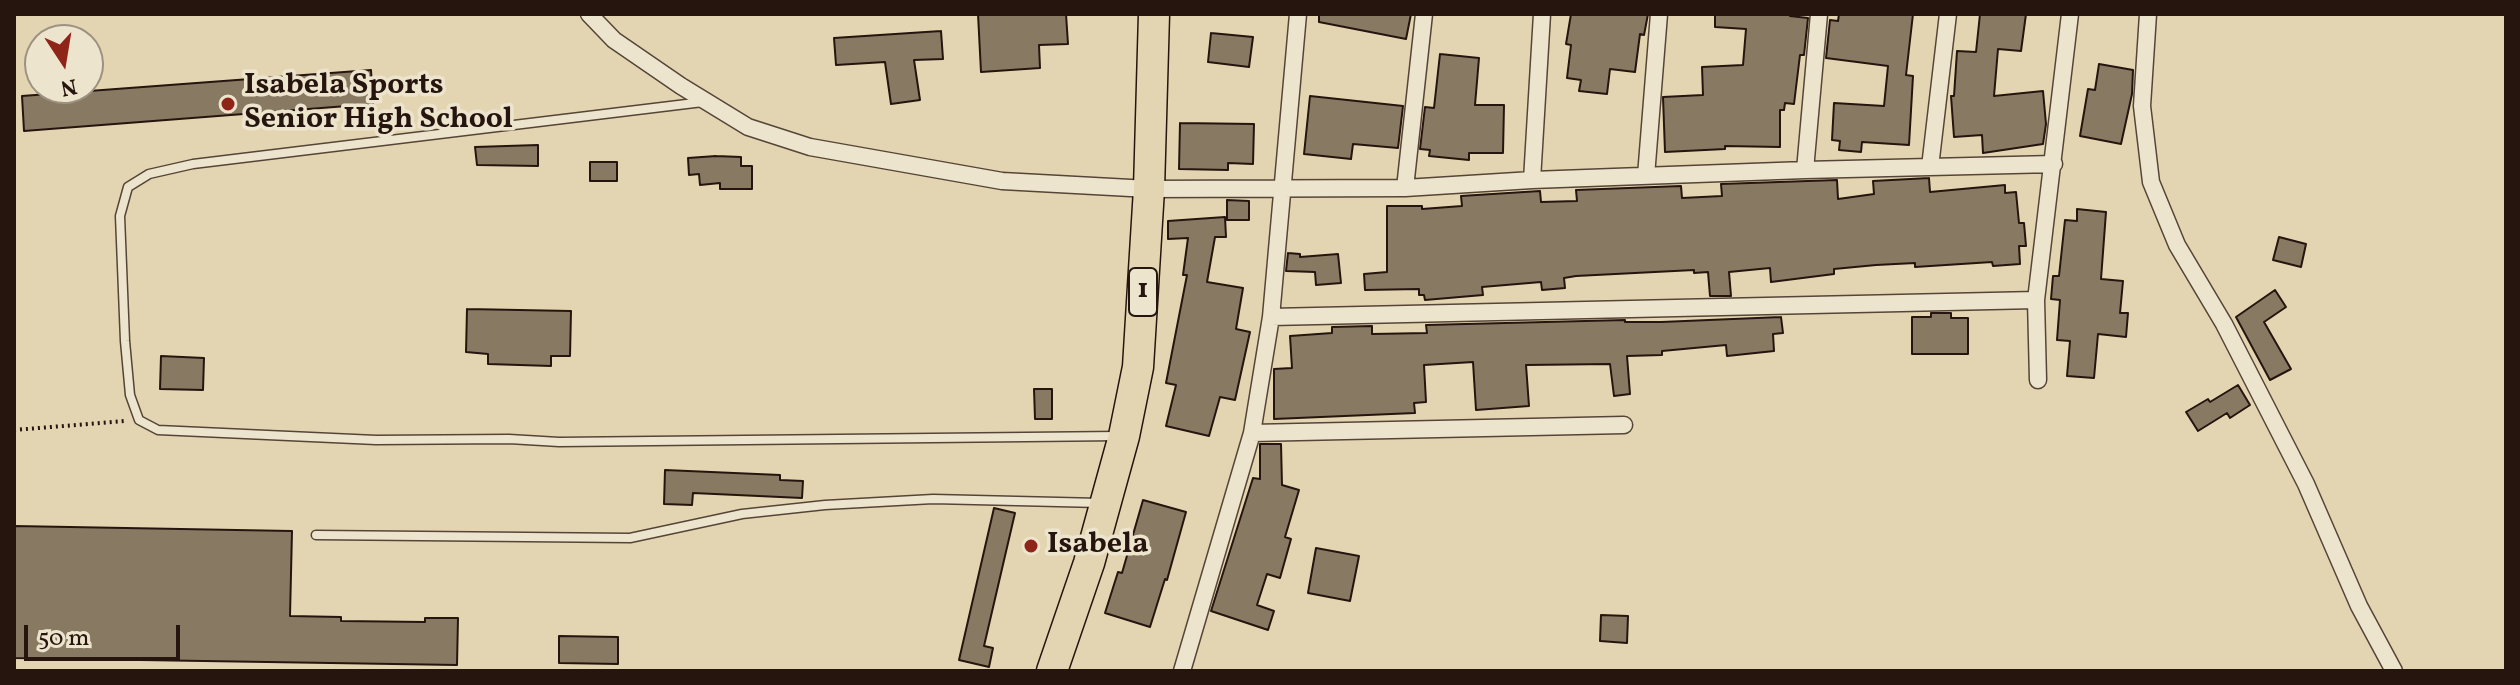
<!DOCTYPE html>
<style>
body{margin:0}
#map{position:relative;width:2520px;height:685px;overflow:hidden;background:#e4d5b2;font-family:Vollkorn,serif}
canvas{display:block}
.frame{position:absolute;inset:0;border:16px solid #25150e;pointer-events:none}
.north{position:absolute;left:24px;top:24px;width:80px;height:80px;box-sizing:border-box;background:#ede4cd;border:2px solid #9d9181;border-radius:50%;rotate:168deg;font-size:22px;font-weight:700;line-height:32px;text-align:center;color:#25150e}
.north::after{content:'';display:block;margin:auto;width:28px;height:36px;background:#8f2418;clip-path:polygon(50% 0,100% 100%,50% 72%,0 100%)}
.scale{position:absolute;left:24px;top:625px;width:156px;height:36px;box-sizing:border-box;border:4px solid #25150e;border-top:0;padding-left:10px;font-size:24px;line-height:28px;white-space:nowrap;color:#25150e;-webkit-text-stroke:6px #ede4cd;paint-order:stroke}
</style>
<div id="map">
<canvas width="2520" height="685"></canvas>
<div class="frame"></div>
<div class="north">N</div>
<div class="scale">50 m</div>
</div>
<script>
const ctx = document.querySelector('canvas').getContext('2d');
ctx.lineJoin = 'round';
function paint(path, color) { ctx.fillStyle = color; ctx.fill(path, 'evenodd'); }
const poly = rows => new Path2D(rows.map(r => 'M' + r).join(''));
function stroke(path, color, width, dash) { ctx.strokeStyle = color; ctx.lineWidth = width; ctx.lineCap = dash ? 'butt' : 'round'; ctx.setLineDash(dash || []); ctx.stroke(path); }
function write(font, color, halo, rows, align = 'center') {
  ctx.font = font + ' Vollkorn,serif'; ctx.lineWidth = 7; ctx.setLineDash([]); ctx.textBaseline = 'middle'; ctx.strokeStyle = halo; ctx.fillStyle = color; for (const [text, x, y, turn = 0] of rows) {
    ctx.save(); ctx.translate(x, y); ctx.rotate((+turn || 0) * Math.PI / 180); ctx.textAlign = isNaN(turn) ? turn : align; if (halo) ctx.strokeText(text, 0, 0); ctx.fillText(text, 0, 0); ctx.restore();
  }
}
const building = poly([
 [978,14,1066,14,1068,44,1039,45,1040,68,981,72,978,14],
 [1319,14,1411,14,1406,39,1319,22,1319,14],
 [1571,14,1648,14,1644,35,1640,34,1635,72,1610,69,1607,94,1579,91,1581,80,1567,78,1571,45,1566,44,1571,14],
 [1715,14,1790,14,1790,16,1808,18,1804,55,1800,55,1794,104,1785,103,1784,110,1780,110,1780,147,1725,146,1725,149,1665,152,1663,97,1703,95,1702,67,1743,65,1746,29,1715,27,1715,14],
 [1839,14,1913,14,1906,75,1913,76,1909,145,1862,142,1861,152,1839,150,1840,141,1832,140,1834,103,1884,106,1888,66,1826,58,1830,20,1838,21,1839,14],
 [1980,14,2026,14,2021,51,1998,49,1994,96,2043,91,2046,124,2043,144,1983,153,1982,135,1954,137,1951,96,1954,96,1957,51,1976,52,1980,14],
 [941,31,943,59,914,60,920,100,891,104,885,62,836,65,834,38,941,31],
 [1211,33,1253,37,1249,67,1208,62,1211,33],
 [1440,54,1479,58,1475,105,1504,105,1503,153,1469,153,1469,160,1429,156,1430,150,1420,149,1425,107,1434,108,1440,54],
 [2099,64,2133,70,2132,94,2121,144,2080,136,2088,89,2095,90,2099,64],
 [371,70,373,104,24,131,22,96,371,70],
 [1310,96,1403,106,1398,148,1353,144,1351,159,1304,154,1310,96],
 [1180,123,1254,124,1253,164,1228,163,1228,170,1179,169,1180,123],
 [538,145,538,166,477,165,475,147,538,145],
 [716,156,741,157,741,166,752,166,752,189,720,189,720,183,700,185,699,174,689,175,688,158,716,156],
 [590,162,617,162,617,181,590,181,590,162],
 [1929,178,1930,192,2005,185,2005,193,2016,192,2019,223,2024,223,2026,246,2019,246,2020,264,1993,266,1992,262,1915,267,1915,263,1876,265,1834,269,1834,274,1771,282,1770,268,1729,272,1731,296,1710,296,1708,272,1694,273,1694,270,1576,276,1564,278,1565,288,1542,290,1541,282,1482,287,1483,295,1425,300,1424,295,1419,295,1419,289,1365,290,1364,274,1387,272,1387,206,1422,206,1422,209,1462,206,1461,196,1540,191,1541,202,1577,201,1576,190,1681,186,1682,198,1722,196,1721,184,1837,180,1838,199,1874,194,1873,181,1929,178],
 [1227,200,1249,201,1249,220,1227,220,1227,200],
 [2077,209,2106,212,2101,279,2123,281,2120,313,2128,313,2126,337,2098,334,2094,378,2067,376,2070,341,2057,340,2060,300,2051,299,2053,276,2059,276,2065,220,2077,221,2077,209],
 [1225,217,1226,237,1215,237,1207,282,1243,288,1236,329,1250,332,1235,400,1220,397,1209,436,1166,426,1176,385,1166,383,1187,275,1183,275,1188,238,1168,239,1168,221,1225,217],
 [2279,237,2306,244,2301,267,2273,260,2279,237],
 [1288,253,1300,254,1300,257,1338,254,1341,283,1316,285,1315,272,1286,271,1288,253],
 [2275,290,2286,307,2264,322,2291,369,2270,380,2236,317,2275,290],
 [467,309,571,311,570,356,551,356,551,366,488,364,488,354,466,352,467,309],
 [1931,313,1951,313,1951,318,1968,318,1968,354,1912,354,1912,317,1931,317,1931,313],
 [1781,317,1783,333,1773,334,1774,351,1727,356,1726,345,1662,351,1662,355,1627,356,1630,394,1614,396,1610,364,1526,365,1529,406,1476,410,1473,362,1424,365,1426,402,1414,403,1415,413,1274,419,1274,369,1292,368,1290,336,1332,333,1332,327,1372,326,1372,334,1427,333,1426,325,1625,320,1625,322,1661,322,1781,317],
 [161,356,204,358,203,390,160,389,161,356],
 [2238,385,2250,405,2230,418,2227,413,2198,431,2186,412,2208,399,2210,402,2238,385],
 [1034,389,1052,389,1052,419,1035,419,1034,389],
 [1260,444,1281,444,1282,485,1299,490,1285,537,1291,539,1280,578,1267,574,1257,605,1274,611,1268,630,1211,611,1253,478,1260,479,1260,444],
 [665,470,780,475,780,480,803,481,802,498,693,493,692,505,664,504,665,470],
 [1143,500,1186,512,1167,580,1165,579,1150,627,1105,613,1118,572,1122,573,1143,500],
 [994,508,1015,513,984,646,993,648,989,667,959,660,994,508],
 [14,526,292,531,290,616,341,617,341,621,425,622,425,618,458,618,457,665,14,658,14,526],
 [1316,548,1359,556,1350,601,1308,593,1316,548],
 [1601,615,1628,616,1627,643,1600,641,1601,615],
 [559,636,618,637,618,664,559,663,559,636]
]);
const path = poly([
 [14,430,125,421]
]);
const lane = poly([
 [703,102,193,164,149,174,128,187,120,216,125,341,130,395,139,420,158,430,376,440,509,439,559,442,1119,436],
 [316,535,630,538,742,514,825,505,933,499,1100,503]
]);
const street = poly([
 [589,14,614,40,681,86,748,127,810,147,1002,181,1149,189,1405,188,1532,180,1805,170,2054,164],
 [2148,14,2142,106,2151,182,2177,245,2224,324,2306,484,2359,606,2394,671],
 [1930,167,1948,14],
 [1805,170,1819,14],
 [1646,176,1659,14],
 [1532,180,1542,14],
 [1405,188,1424,14],
 [1271,317,2036,300],
 [2038,380,2036,300,2070,14],
 [1252,433,1624,425],
 [1182,671,1252,433,1271,317,1298,14]
]);
const highway = poly([
 [1052,671,1089,563,1124,436,1138,367,1149,189,1154,14]
]);
const markers = [
 [228,104,8,"#8f2418"],
 [1031,546,8,"#8f2418"]
];
const shields = [
 [1143,292,28]
];
const shieldNames = [
 ["1",1143,292]
];
const poiNames = [
 ["Isabela Sports",244,87],
 ["Senior High School",244,121],
 ["Isabela",1047,546]
];
paint(building, '#887963');
stroke(building, '#25150e', 2);
stroke(lane, '#554537', 11);
stroke(street, '#554537', 19);
stroke(highway, '#25150e', 33);
stroke(path, '#25150e', 4, [2, 4]);
stroke(lane, '#ede4cd', 8);
stroke(street, '#ede4cd', 16);
stroke(highway, '#e4d5b2', 30);
for (const [x, y, r, color] of markers) { const dot = new Path2D(); dot.arc(x, y, r, 0, 2 * Math.PI); ctx.fillStyle = color; ctx.fill(dot); stroke(dot, '#ede4cd', 3); }
for (const [x, y, w] of shields) { const box = new Path2D(); box.roundRect(x - w / 2, y - 24, w, 48, 6); ctx.fillStyle = '#ede4cd'; ctx.fill(box); stroke(box, '#25150e', 2); }
write('bold 28px', '#25150e', null, shieldNames);
write('bold 30px', '#25150e', '#ede4cd', poiNames, 'left');
</script>
